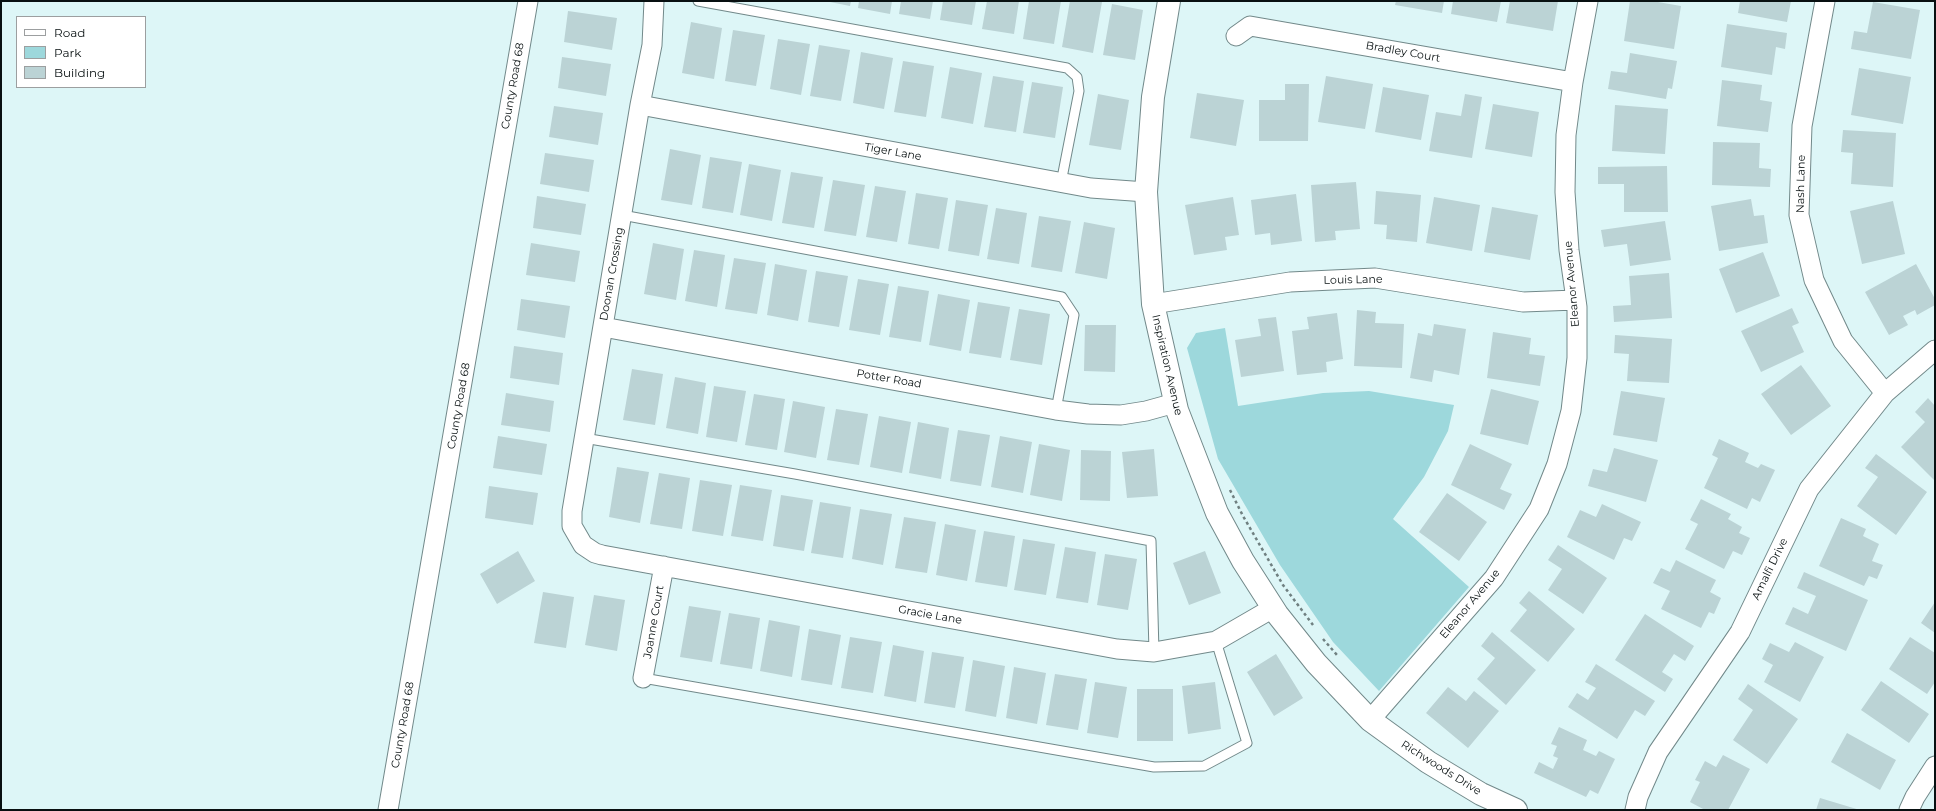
<!DOCTYPE html>
<style>
body{margin:0}
#map{position:relative;width:1936px;height:811px;overflow:hidden;background:#ddf6f7;font-family:Montserrat,sans-serif}
canvas{display:block}
.frame{position:absolute;inset:0;border:2px solid #081011;pointer-events:none}
.legend{position:absolute;left:16px;top:16px;width:130px;height:72px;box-sizing:border-box;background:#fff;border:1px solid #9c9fa0;margin:0;padding:5px 7px;list-style:none;font-size:12px;color:#081011}
.legend li{display:flex;align-items:center;gap:8px;height:20px}
.legend b{width:20px;border:1px solid #9c9fa0}
</style>
<div id="map">
<canvas width="1936" height="811"></canvas>
<div class="frame"></div>
<ul class="legend">
<li><b style="height:5px;background:#fff"></b>Road</li>
<li><b style="height:11px;background:#9dd8dc"></b>Park</li>
<li><b style="height:11px;background:#bbd3d5"></b>Building</li>
</ul>
</div>
<script>
const ctx = document.querySelector('canvas').getContext('2d');
ctx.lineJoin = 'round';
function paint(path, color) { ctx.fillStyle = color; ctx.fill(path, 'evenodd'); }
const poly = rows => new Path2D(rows.map(r => 'M' + r).join(''));
function stroke(path, color, width, dash) { ctx.strokeStyle = color; ctx.lineWidth = width; ctx.lineCap = dash ? 'butt' : 'round'; ctx.setLineDash(dash || []); ctx.stroke(path); }
function write(font, color, halo, rows, align = 'center') {
  ctx.font = font + ' Montserrat,sans-serif'; ctx.lineWidth = 3; ctx.setLineDash([]); ctx.textBaseline = 'middle'; ctx.strokeStyle = halo; ctx.fillStyle = color; for (const [text, x, y, turn = 0] of rows) {
    ctx.save(); ctx.translate(x, y); ctx.rotate((+turn || 0) * Math.PI / 180); ctx.textAlign = isNaN(turn) ? turn : align; if (halo) ctx.strokeText(text, 0, 0); ctx.fillText(text, 0, 0); ctx.restore();
  }
}
const green = poly([
 [1225,328,1238,406,1323,393,1369,391,1454,405,1448,431,1424,477,1393,519,1469,587,1379,691,1333,642,1280,565,1218,459,1187,348,1196,333]
]);
const building = poly([
 [825,1,851,1,850,6],
 [859,1,892,1,890,14,858,8],
 [901,1,933,1,930,19,899,14],
 [943,1,976,1,972,25,940,20],
 [987,1,1019,1,1014,34,982,29],
 [1029,1,1061,1,1054,44,1023,39],
 [1070,1,1102,2,1093,53,1062,47],
 [1396,1,1444,1,1442,13,1395,5],
 [1453,1,1501,1,1497,22,1451,14],
 [1510,1,1558,1,1553,31,1506,23],
 [1630,1,1652,1,1681,6,1674,49,1624,41],
 [1740,1,1791,1,1787,22,1738,13],
 [1873,2,1920,10,1911,59,1851,49,1854,31,1867,33],
 [1112,4,1143,10,1135,60,1103,55],
 [568,11,617,18,612,50,564,42],
 [691,22,722,28,714,79,682,73],
 [1727,24,1787,33,1785,49,1776,47,1772,75,1721,67],
 [733,30,765,35,756,86,725,81],
 [778,39,810,44,801,95,770,89],
 [819,45,850,50,841,101,810,96],
 [861,52,893,58,884,109,853,103],
 [1630,53,1677,61,1672,89,1668,88,1666,99,1608,89,1611,71,1627,73],
 [562,57,611,64,606,96,558,88],
 [903,61,934,66,926,117,894,112],
 [950,67,982,73,973,124,941,118],
 [1859,68,1911,77,1903,124,1851,115],
 [993,76,1024,81,1016,132,984,127],
 [1326,76,1373,84,1365,129,1318,122],
 [1722,80,1762,85,1760,100,1772,102,1768,132,1717,126],
 [1032,82,1063,87,1055,138,1023,133],
 [1285,84,1309,84,1308,141,1259,141,1259,100,1285,100],
 [1383,87,1429,95,1421,140,1375,132],
 [1197,93,1244,100,1236,146,1190,138],
 [1098,94,1129,100,1121,150,1089,145],
 [1465,94,1482,97,1472,158,1429,151,1436,112,1461,116],
 [1493,104,1539,112,1532,157,1485,149],
 [1615,105,1668,109,1665,154,1612,151],
 [554,106,603,113,598,145,549,137],
 [1843,130,1896,133,1893,187,1851,184,1853,153,1841,152],
 [1713,142,1760,143,1759,168,1771,169,1770,187,1712,185],
 [670,149,701,155,692,205,661,200],
 [545,153,594,160,589,192,540,184],
 [710,157,742,162,733,213,702,208],
 [749,164,781,170,772,221,740,215],
 [1667,166,1668,212,1624,212,1624,184,1598,184,1598,167],
 [791,172,823,177,814,228,782,223],
 [833,180,865,185,856,236,824,231],
 [1356,182,1360,229,1335,231,1336,240,1315,242,1311,185],
 [875,186,906,191,897,242,866,237],
 [1376,191,1421,195,1417,242,1386,239,1387,225,1374,224],
 [916,193,948,198,939,249,908,244],
 [1296,194,1302,241,1271,245,1270,233,1255,235,1251,200],
 [537,196,586,204,581,235,533,228],
 [1233,197,1239,235,1225,237,1227,250,1194,255,1185,205],
 [1434,197,1480,205,1472,251,1426,243],
 [1751,199,1754,216,1764,215,1768,243,1719,251,1711,206],
 [956,200,988,205,979,256,948,251],
 [1893,201,1905,254,1862,264,1850,211],
 [1492,207,1538,215,1530,260,1484,252],
 [996,208,1027,213,1019,264,987,259],
 [1039,216,1071,221,1062,272,1031,267],
 [1665,221,1671,260,1630,266,1627,244,1604,247,1601,230],
 [1084,222,1115,228,1107,279,1075,273],
 [531,243,580,251,575,282,526,275],
 [653,243,684,249,676,300,644,294],
 [694,250,725,255,717,307,685,301],
 [1763,252,1780,296,1736,313,1719,269],
 [734,258,766,263,757,314,725,309],
 [775,264,807,270,798,321,767,315],
 [1916,264,1935,299,1935,305,1917,315,1915,310,1903,316,1908,325,1889,335,1865,292],
 [816,271,848,276,839,327,808,322],
 [1669,273,1672,318,1614,322,1613,306,1631,305,1629,276],
 [858,279,889,284,880,335,849,330],
 [898,286,929,291,921,342,889,337],
 [938,294,970,300,961,351,929,345],
 [521,299,570,306,565,338,517,330],
 [978,302,1010,307,1001,358,969,353],
 [1792,308,1799,323,1792,326,1804,352,1761,372,1741,331],
 [1019,309,1050,314,1042,365,1010,360],
 [1357,310,1376,312,1375,323,1404,324,1402,368,1354,366],
 [1337,313,1343,359,1326,362,1327,372,1297,375,1292,331,1309,329,1307,317],
 [1276,317,1284,371,1241,377,1235,340,1261,336,1258,319],
 [1434,324,1466,329,1459,375,1434,370,1432,382,1410,378,1418,333,1432,336],
 [1085,325,1116,325,1115,372,1084,371],
 [1493,332,1531,338,1529,354,1545,356,1540,386,1487,378],
 [1615,335,1672,339,1669,383,1627,381,1629,354,1614,353],
 [514,346,563,353,559,385,510,378],
 [1801,365,1831,406,1791,435,1761,394],
 [632,369,663,374,655,425,623,420],
 [675,377,706,383,698,434,666,428],
 [714,386,746,391,737,442,706,437],
 [1491,389,1539,401,1528,445,1480,434],
 [1621,391,1665,398,1657,442,1613,435],
 [506,393,554,401,550,432,501,425],
 [754,394,785,399,777,450,745,445],
 [1928,398,1935,406,1935,481,1901,447,1925,422,1915,412],
 [793,401,825,407,816,458,784,452],
 [836,409,868,414,859,465,827,460],
 [879,416,911,422,902,473,870,467],
 [918,422,949,428,941,479,909,473],
 [958,430,990,435,981,486,950,481],
 [498,436,547,444,542,475,493,468],
 [1000,436,1032,442,1023,493,991,487],
 [1719,439,1749,453,1745,462,1758,468,1761,464,1775,470,1760,502,1752,498,1747,509,1704,488,1718,458,1712,455],
 [1039,444,1070,450,1062,501,1030,495],
 [1470,444,1512,464,1500,489,1512,494,1504,510,1451,485],
 [1614,448,1658,460,1646,502,1588,486,1593,469,1607,472],
 [1154,449,1158,496,1127,498,1122,452],
 [1081,450,1111,451,1110,501,1080,500],
 [1876,454,1927,492,1896,535,1857,506,1878,477,1865,468],
 [617,467,649,472,640,523,609,517],
 [659,473,690,478,682,529,650,524],
 [700,480,732,485,723,536,692,531],
 [740,485,772,490,763,541,731,536],
 [489,486,538,493,533,525,485,518],
 [1447,493,1487,522,1459,561,1419,532],
 [781,495,813,500,804,551,773,546],
 [1701,499,1731,514,1728,519,1742,527,1739,533,1750,538,1742,555,1733,551,1724,569,1685,549,1698,524,1690,520],
 [820,502,851,507,843,558,811,553],
 [1602,504,1641,522,1632,541,1624,538,1614,560,1567,537,1580,510,1596,517],
 [860,509,892,514,883,565,852,559],
 [904,517,936,522,927,573,895,568],
 [1841,518,1866,529,1863,536,1879,544,1872,561,1883,565,1877,579,1869,576,1864,586,1819,566],
 [945,524,976,530,967,581,936,575],
 [984,531,1015,536,1007,587,975,582],
 [1023,539,1055,544,1046,595,1014,590],
 [1558,545,1607,578,1583,614,1548,590,1562,569,1548,560],
 [1065,547,1096,552,1088,603,1056,598],
 [518,551,535,581,497,604,480,574],
 [1205,551,1221,593,1189,605,1173,563],
 [1105,554,1137,559,1128,610,1097,605],
 [1676,560,1716,580,1710,592,1721,598,1714,614,1709,612,1701,628,1661,609,1670,591,1653,583,1661,568,1670,572],
 [1804,572,1868,600,1846,651,1785,624,1793,607,1808,614,1816,596,1797,588],
 [1529,591,1575,629,1548,662,1510,631,1527,610,1519,603],
 [543,592,574,597,566,648,534,643],
 [594,595,625,600,617,651,585,645],
 [1935,602,1935,633,1921,623],
 [689,606,721,611,712,662,680,657],
 [729,613,760,618,752,669,720,664],
 [1645,614,1694,646,1685,661,1674,654,1662,672,1673,679,1665,692,1615,660],
 [769,620,800,626,792,677,760,671],
 [809,629,841,635,832,685,801,680],
 [1492,632,1536,670,1506,705,1477,679,1495,658,1481,646],
 [850,637,882,642,873,693,841,688],
 [1910,637,1935,653,1935,682,1927,694,1889,669],
 [1795,642,1824,657,1800,702,1764,682,1773,665,1762,659,1770,643,1789,652],
 [893,645,924,651,916,702,884,696],
 [932,652,964,657,955,708,924,703],
 [1276,654,1303,698,1274,716,1247,672],
 [973,660,1005,666,996,717,965,711],
 [1596,664,1655,701,1645,716,1635,710,1617,739,1568,707,1577,693,1588,700,1596,688,1585,682],
 [1014,667,1046,673,1037,724,1006,718],
 [1055,674,1087,679,1078,730,1046,725],
 [1881,681,1929,714,1909,743,1861,710],
 [1095,682,1127,687,1118,738,1087,733],
 [1215,682,1221,729,1188,734,1182,686],
 [1748,684,1798,719,1767,764,1733,740,1753,710,1738,699],
 [1448,687,1466,701,1474,691,1499,711,1468,748,1426,713],
 [1137,689,1173,689,1173,741,1137,741],
 [1559,727,1587,740,1583,750,1596,756,1599,751,1615,759,1598,794,1590,790,1586,797,1534,773,1539,762,1553,769,1558,758,1553,756,1557,746,1551,744],
 [1847,733,1896,760,1880,790,1831,762],
 [1723,755,1750,769,1728,810,1705,810,1690,802,1700,782,1695,780,1705,761,1716,767],
 [1820,798,1860,810,1816,810]
]);
const path = poly([
 [1230,490,1243,516,1283,585,1313,625],
 [1323,639,1337,655]
]);
const lane = poly([
 [698,1,1067,68,1077,77,1079,91,1061,183],
 [622,215,1062,297,1074,315,1056,410],
 [584,438,795,474,1151,541,1154,652],
 [643,678,1154,767,1204,766,1247,743,1216,641]
]);
const street = poly([
 [654,1,652,45,640,105,572,511,572,526,583,545,595,553,602,555,1117,649,1154,652,1216,641,1273,608],
 [1825,1,1802,126,1799,215,1814,280,1843,341,1885,393],
 [1236,36,1250,26,1573,82],
 [640,105,1091,188,1146,192],
 [1153,304,1290,282,1375,278,1523,302,1576,300],
 [603,327,1056,410,1088,414,1121,415,1146,411,1175,403],
 [643,678,664,566],
 [1370,720,1494,578,1539,509,1557,464,1571,411,1577,358,1577,307,1569,250,1565,192,1566,135,1573,82,1588,1],
 [388,810,528,1],
 [1635,810,1638,797,1658,752,1740,632,1809,489,1885,393,1935,350],
 [1909,810,1915,797,1935,766]
]);
const secondary = poly([
 [1169,1,1153,97,1146,192,1153,304,1177,410,1217,513,1243,561,1277,614,1316,663,1370,720,1428,762,1481,794,1516,810]
]);
const streetNames = [
 ["Bradley Court",1403,52,10],
 ["County Road 68",513,86,-80],
 ["Tiger Lane",893,152,10],
 ["Nash Lane",1801,184,-89],
 ["Doonan Crossing",612,274,-80],
 ["Louis Lane",1353,280,-1],
 ["Eleanor Avenue",1572,284,-95],
 ["Inspiration Avenue",1167,365,77],
 ["Potter Road",889,379,10],
 ["County Road 68",459,406,-80],
 ["Amalfi Drive",1770,569,-64],
 ["Eleanor Avenue",1470,604,-50],
 ["Gracie Lane",930,615,10],
 ["Joanne Court",654,622,-80],
 ["County Road 68",403,725,-80],
 ["Richwoods Drive",1441,768,32]
];
paint(green, '#9dd8dc');
paint(building, '#bbd3d5');
stroke(lane, '#72898a', 11);
stroke(street, '#72898a', 21);
stroke(secondary, '#72898a', 24);
stroke(path, '#708081', 2.5, [3, 3]);
stroke(lane, '#fff', 9);
stroke(street, '#fff', 19);
stroke(secondary, '#fff', 22);
write('11px', '#081011', '#fff', streetNames);
</script>
